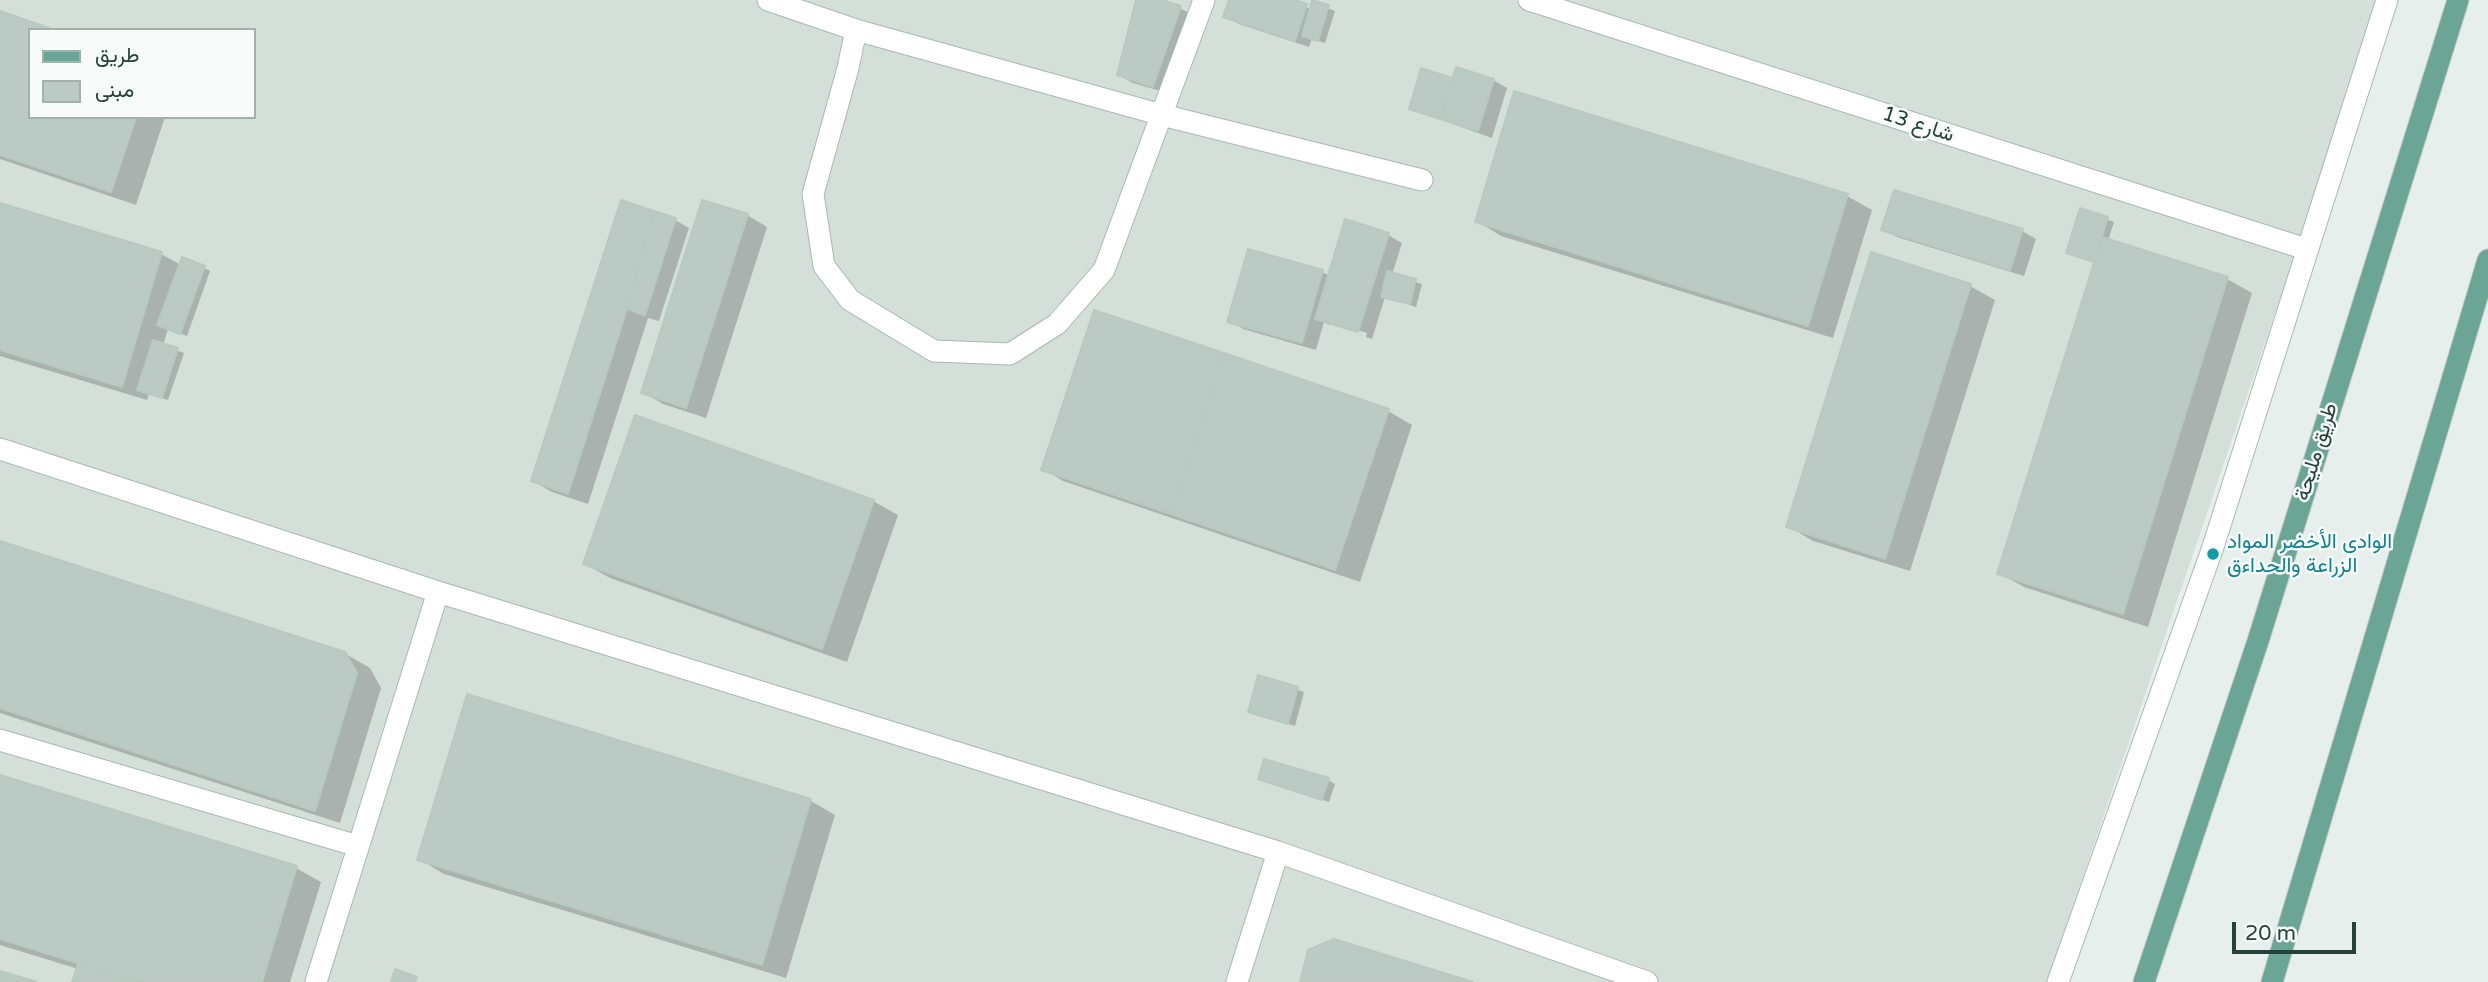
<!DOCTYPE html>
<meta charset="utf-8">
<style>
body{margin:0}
#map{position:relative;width:2488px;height:982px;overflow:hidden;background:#e6efeb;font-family:"Varela Round",Vazirmatn,sans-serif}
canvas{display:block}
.legend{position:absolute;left:28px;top:28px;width:228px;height:91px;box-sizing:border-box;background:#f7fbf9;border:2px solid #a3b1ad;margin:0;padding:9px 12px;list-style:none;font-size:21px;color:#24423a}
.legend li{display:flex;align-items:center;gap:14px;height:35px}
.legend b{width:35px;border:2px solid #a3b1ad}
.scale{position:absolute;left:2232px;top:922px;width:124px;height:32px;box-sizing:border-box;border:4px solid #24423a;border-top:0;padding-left:9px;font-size:21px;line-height:24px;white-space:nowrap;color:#24423a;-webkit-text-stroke:5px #f7fbf9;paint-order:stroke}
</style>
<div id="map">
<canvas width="2488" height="982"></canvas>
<ul class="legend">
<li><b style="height:9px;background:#6aa596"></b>طريق</li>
<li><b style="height:19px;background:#bbcac4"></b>مبنى</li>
</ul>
<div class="scale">20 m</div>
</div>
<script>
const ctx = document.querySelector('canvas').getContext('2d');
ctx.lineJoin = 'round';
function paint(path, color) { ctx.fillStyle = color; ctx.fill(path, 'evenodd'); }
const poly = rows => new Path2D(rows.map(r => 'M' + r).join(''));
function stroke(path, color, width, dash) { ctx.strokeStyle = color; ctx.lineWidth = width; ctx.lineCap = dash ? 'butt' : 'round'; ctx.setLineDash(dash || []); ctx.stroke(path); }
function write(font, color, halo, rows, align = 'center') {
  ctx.font = font + ' "Varela Round",Vazirmatn,sans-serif'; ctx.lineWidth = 5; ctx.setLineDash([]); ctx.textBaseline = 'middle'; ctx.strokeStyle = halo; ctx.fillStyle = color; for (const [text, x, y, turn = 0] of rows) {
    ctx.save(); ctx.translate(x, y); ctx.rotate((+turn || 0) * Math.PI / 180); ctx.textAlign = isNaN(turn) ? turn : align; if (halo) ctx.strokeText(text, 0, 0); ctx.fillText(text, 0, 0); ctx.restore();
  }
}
const built = poly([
 [0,0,2382,0,2047,982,0,982],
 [30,30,254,30,254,117,30,117]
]);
const shadow = poly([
 [1138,0,1156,0,1180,8,1194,16,1167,93,1133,83,1119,75],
 [1230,0,1289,0,1311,9,1313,2,1335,11,1325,43,1312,39,1309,47,1239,24,1225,17],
 [0,13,30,30,30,117,165,117,136,205,0,159],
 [1422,70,1454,81,1493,80,1507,88,1492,138,1411,109],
 [1847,196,1872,210,1833,338,1501,236,1477,221],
 [0,205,161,254,181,265,204,268,210,271,187,336,168,329,163,345,184,353,168,400,149,394,147,400,0,356],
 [2081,210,2114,222,2108,241,2227,279,2252,293,2148,627,2024,587,1999,573,2096,262,2074,255],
 [747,215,767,227,706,418,663,404,643,392],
 [675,220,689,228,659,321,648,318,588,504,552,492,533,481],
 [1884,230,2022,231,2036,239,2024,276,1897,237],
 [1388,235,1402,243,1392,275,1422,284,1416,307,1385,297,1372,339,1330,325,1366,337,1367,333,1329,321,1329,325,1324,322,1316,350,1243,329,1230,321,1322,272,1330,276],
 [1970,286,1995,300,1910,571,1813,541,1788,526],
 [1388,411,1412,425,1360,582,1063,481,1043,469],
 [873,501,898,515,847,662,610,578,585,564],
 [0,543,344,653,370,668,381,688,340,823,0,713],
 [1259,677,1304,692,1295,726,1250,712],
 [468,696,811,801,835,815,786,978,444,874,419,859],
 [0,777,296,868,321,882,290,982,74,982,78,969,0,945],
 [1260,778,1328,780,1335,784,1329,802]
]);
const building = poly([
 [1136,0,1162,0,1181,6,1153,87,1117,75,1136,0],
 [1229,0,1295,0,1307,4,1295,41,1223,17,1229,0],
 [1312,0,1329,5,1318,41,1302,36,1312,0],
 [0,11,55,30,30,30,30,117,136,117,111,192,0,155,0,11],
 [1456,67,1494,79,1478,131,1440,119,1456,67],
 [1421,68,1452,78,1440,119,1409,109,1421,68],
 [1514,91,1848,194,1808,326,1475,222,1514,91],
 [1894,190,2023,229,2010,270,1881,230,1894,190],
 [621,200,654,211,627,309,568,494,531,481,621,200],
 [702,200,748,214,686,408,641,393,702,200],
 [0,203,162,252,122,387,0,350,0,203],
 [2080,208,2108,217,2094,262,2066,253,2080,208],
 [654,211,676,218,645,315,627,309,654,211],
 [1345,219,1389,233,1358,332,1315,319,1345,219],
 [2102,237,2228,277,2123,614,1997,574,2102,237],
 [1248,249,1323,270,1302,343,1227,322,1248,249],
 [1871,252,1971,284,1885,559,1786,527,1871,252],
 [182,257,205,266,180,334,157,325,182,257],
 [1387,271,1416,279,1410,304,1381,297,1387,271],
 [1094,310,1224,353,1171,514,1041,470,1094,310],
 [153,340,178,348,162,398,137,390,153,340],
 [1224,353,1389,409,1335,570,1171,514,1224,353],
 [635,415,874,500,822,649,583,564,635,415],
 [0,541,345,652,357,673,315,811,0,708,0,541],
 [1258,675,1298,687,1288,724,1248,712,1258,675],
 [467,694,811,799,762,965,417,860,467,694],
 [1264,759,1329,778,1322,800,1258,779,1264,759],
 [0,775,297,866,262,982,139,982,0,939,0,775],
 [1334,939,1473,982,1300,982,1308,950,1334,939],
 [78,963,139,982,72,982,78,963],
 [395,969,417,977,415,982,391,982,395,969],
 [0,971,37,982,0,982,0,971]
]);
const lane = poly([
 [768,0,856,30,848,68,813,194,824,266,850,300,934,351,1010,354,1057,324,1104,270,1204,0],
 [856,30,1162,115,1422,180],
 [0,449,438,592,1278,852,1647,982],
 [0,740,358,846],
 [316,982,438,592],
 [1237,982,1278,852]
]);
const street = poly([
 [1529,0,2306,249],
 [2058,982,2213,547,2387,0]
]);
const primary = poly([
 [2144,982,2258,641,2458,0],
 [2272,982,2488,260]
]);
const markers = [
 [2213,554,7,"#0f9aa8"]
];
const streetNames = [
 ["شارع 13",1918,125,18],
 ["طريق مليحة",2317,452,-73]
];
const cultureNames = [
 ["الوادى الأخضر المواد",2227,542],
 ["الزراعة والحداءق",2227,566]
];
paint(built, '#d4dfda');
paint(shadow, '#0003');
paint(building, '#bbcac4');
stroke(building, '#b8c9c2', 2);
stroke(lane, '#a8b8b2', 23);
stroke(street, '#a8b8b2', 23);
stroke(primary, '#c2cac8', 23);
stroke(lane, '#fff', 21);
stroke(street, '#fff', 21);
stroke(primary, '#6aa596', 21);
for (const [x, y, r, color] of markers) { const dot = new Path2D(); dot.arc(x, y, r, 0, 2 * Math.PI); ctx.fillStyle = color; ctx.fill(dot); stroke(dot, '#f7fbf9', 2.5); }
write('21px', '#24423a', '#f7fbf9', streetNames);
write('21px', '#0d838f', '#f7fbf9', cultureNames, 'left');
</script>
